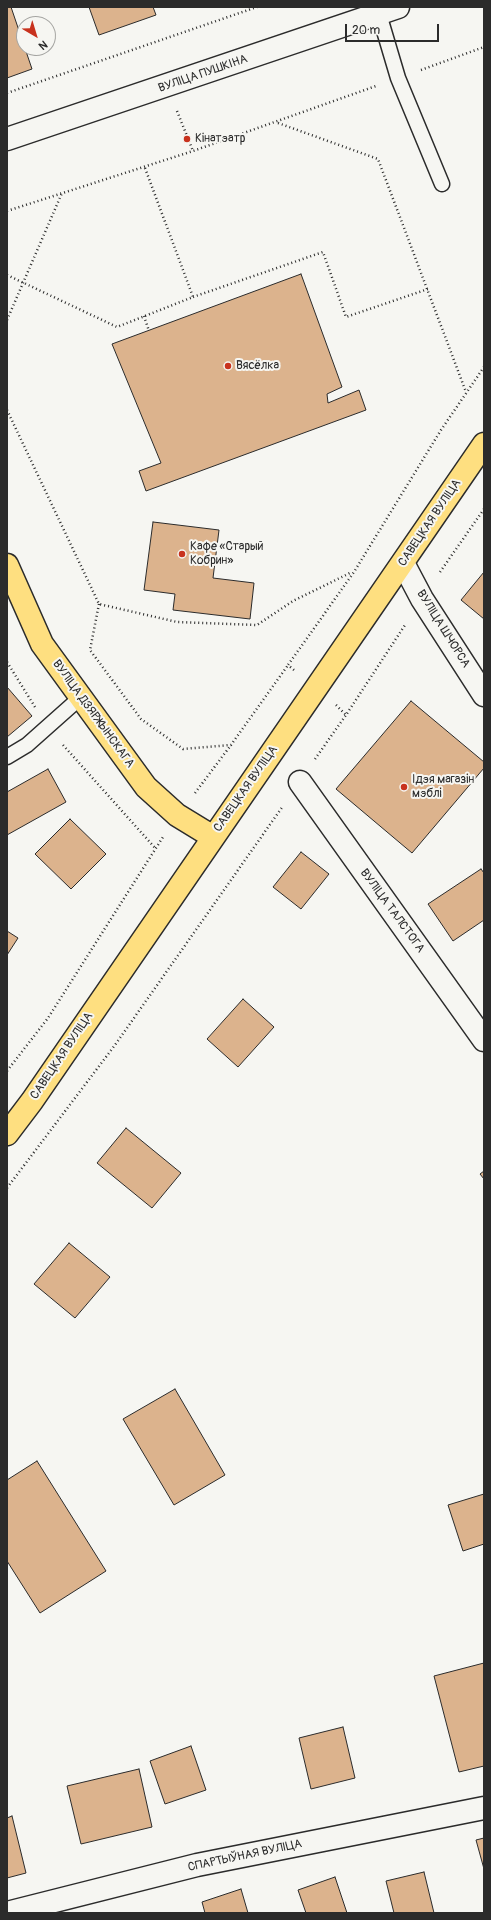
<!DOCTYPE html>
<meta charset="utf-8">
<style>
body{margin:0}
#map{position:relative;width:491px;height:1920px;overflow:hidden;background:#f6f6f2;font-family:Pangolin,sans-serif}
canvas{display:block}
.frame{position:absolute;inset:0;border:8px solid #2b2b2b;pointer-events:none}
.north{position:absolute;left:16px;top:16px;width:40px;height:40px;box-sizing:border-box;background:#f6f6f2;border:1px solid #a5a5a2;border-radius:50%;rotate:142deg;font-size:11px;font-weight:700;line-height:16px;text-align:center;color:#2b2b2b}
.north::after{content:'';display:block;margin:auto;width:14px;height:18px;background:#c8321e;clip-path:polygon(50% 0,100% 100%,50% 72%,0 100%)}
.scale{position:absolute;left:345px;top:24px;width:94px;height:18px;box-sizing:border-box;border:2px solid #2b2b2b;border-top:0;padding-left:5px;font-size:12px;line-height:14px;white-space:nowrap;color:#2b2b2b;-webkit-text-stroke:3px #f6f6f2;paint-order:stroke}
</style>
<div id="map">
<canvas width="491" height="1920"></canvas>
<div class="frame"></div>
<div class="north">N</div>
<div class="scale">20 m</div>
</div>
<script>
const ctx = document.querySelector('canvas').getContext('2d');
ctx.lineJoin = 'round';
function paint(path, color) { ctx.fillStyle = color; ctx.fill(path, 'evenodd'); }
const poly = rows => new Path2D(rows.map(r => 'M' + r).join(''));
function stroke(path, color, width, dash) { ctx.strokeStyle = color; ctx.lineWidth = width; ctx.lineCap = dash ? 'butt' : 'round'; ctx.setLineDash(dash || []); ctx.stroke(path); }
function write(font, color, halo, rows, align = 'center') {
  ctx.font = font + ' Pangolin,sans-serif'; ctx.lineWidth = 4; ctx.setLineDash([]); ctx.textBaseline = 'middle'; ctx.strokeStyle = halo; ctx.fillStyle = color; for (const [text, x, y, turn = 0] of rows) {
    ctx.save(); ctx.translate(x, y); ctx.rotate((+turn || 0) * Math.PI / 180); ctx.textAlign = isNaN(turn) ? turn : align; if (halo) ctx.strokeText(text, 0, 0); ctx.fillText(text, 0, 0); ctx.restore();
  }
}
const building = poly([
 [7,7,11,7,32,69,7,78,7,7],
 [89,7,153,7,156,15,99,35,89,7],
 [301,274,342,387,327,394,328,403,359,390,366,410,146,491,139,471,161,463,112,344,301,274],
 [153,522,219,530,213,578,254,583,250,619,173,610,175,594,144,590,153,522],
 [484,572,484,619,461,600,484,572],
 [7,687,32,716,7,737,7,687],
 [411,701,484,762,484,768,412,853,336,789,411,701],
 [48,769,66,802,7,835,7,792,48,769],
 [70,819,106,854,71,889,35,854,70,819],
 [301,852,329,874,301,909,273,887,301,852],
 [481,869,484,873,484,920,453,941,428,904,481,869],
 [7,931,18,938,7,955,7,931],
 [243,999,274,1027,238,1067,207,1039,243,999],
 [126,1128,181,1173,152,1208,97,1163,126,1128],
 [484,1171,484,1179,480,1174,484,1171],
 [69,1243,110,1277,75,1318,34,1284,69,1243],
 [175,1389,225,1475,174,1505,123,1419,175,1389],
 [37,1461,106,1571,40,1613,7,1561,7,1480,37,1461],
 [484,1494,484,1544,463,1551,448,1505,484,1494],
 [484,1663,484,1766,459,1772,434,1676,484,1663],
 [343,1727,355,1778,311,1789,299,1738,343,1727],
 [191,1746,206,1790,165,1804,150,1761,191,1746],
 [139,1769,152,1827,81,1844,67,1786,139,1769],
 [12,1816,26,1873,7,1878,7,1818,12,1816],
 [484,1838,484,1869,476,1840,484,1838],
 [424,1872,434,1913,394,1913,386,1881,424,1872],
 [335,1877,347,1913,306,1913,298,1890,335,1877],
 [241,1889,248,1913,205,1913,202,1902,241,1889]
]);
const path = poly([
 [421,70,484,47],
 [7,93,257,7],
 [177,111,193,151],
 [278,123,378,159,466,392],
 [7,211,193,151,376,86],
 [7,275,117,327,193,297,145,168],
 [193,297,323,252,346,317,428,289],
 [144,316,149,331],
 [7,320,62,193],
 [7,410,99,604,177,622,257,625,293,601,352,572],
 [440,572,484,509],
 [99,604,90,650,141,719,183,749,231,745,288,665],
 [7,662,35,707],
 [294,670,288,665,354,572,441,430,484,367],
 [336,705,346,715,405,625],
 [63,745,156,849],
 [315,759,346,715],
 [195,793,231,745],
 [7,1071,48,1018,163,837],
 [7,1188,115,1045,283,806]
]);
const service = poly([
 [379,14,398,78,442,184],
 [7,757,27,745,81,697]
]);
const minor = poly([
 [403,563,422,599,484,695],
 [300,782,484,1040],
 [7,1913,197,1865,484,1808]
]);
const secondary = poly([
 [7,139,398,7]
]);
const primary = poly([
 [7,565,42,644,146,787,177,815,213,837],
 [7,1134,32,1101,484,444]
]);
const markers = [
 [187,139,4,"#c8321e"],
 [228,366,4,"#c8321e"],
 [182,554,4,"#c8321e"],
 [404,787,4,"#c8321e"]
];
const streetNames = [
 ["ВУЛІЦА ПУШКІНА",203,74,-19],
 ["САВЕЦКАЯ ВУЛІЦА",430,523,-56],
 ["ВУЛІЦА ШЧОРСА",443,629,58],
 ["ВУЛІЦА ДЗЯРЖЫНСКАГА",93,714,54],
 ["САВЕЦКАЯ ВУЛІЦА",246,789,-55],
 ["ВУЛІЦА ТАЛСТОГА",392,911,54],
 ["САВЕЦКАЯ ВУЛІЦА",62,1056,-56],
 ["СПАРТЫЎНАЯ ВУЛІЦА",245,1856,-12]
];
const poiNames = [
 ["Кінатэатр",195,139],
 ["Вясёлка",236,366],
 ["Кафе «Старый",190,547],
 ["Кобрин»",190,561],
 ["Ідэя магазін",412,780],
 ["мэблі",412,794]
];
paint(building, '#dcb38d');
stroke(building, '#2b2b2b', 1);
stroke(service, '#2b2b2b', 17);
stroke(minor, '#2b2b2b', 25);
stroke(secondary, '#2b2b2b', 25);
stroke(primary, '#2b2b2b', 25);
stroke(path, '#2b2b2b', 2.5, [1, 3]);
stroke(service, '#f6f6f2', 14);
stroke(minor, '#f6f6f2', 22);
stroke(secondary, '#f6f6f2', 22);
stroke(primary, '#fedf80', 22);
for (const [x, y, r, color] of markers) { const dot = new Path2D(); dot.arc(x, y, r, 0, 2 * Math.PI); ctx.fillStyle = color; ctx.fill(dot); stroke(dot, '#f6f6f2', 1.5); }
write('12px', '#2b2b2b', '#f6f6f2', streetNames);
write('12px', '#2b2b2b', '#f6f6f2', poiNames, 'left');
</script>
